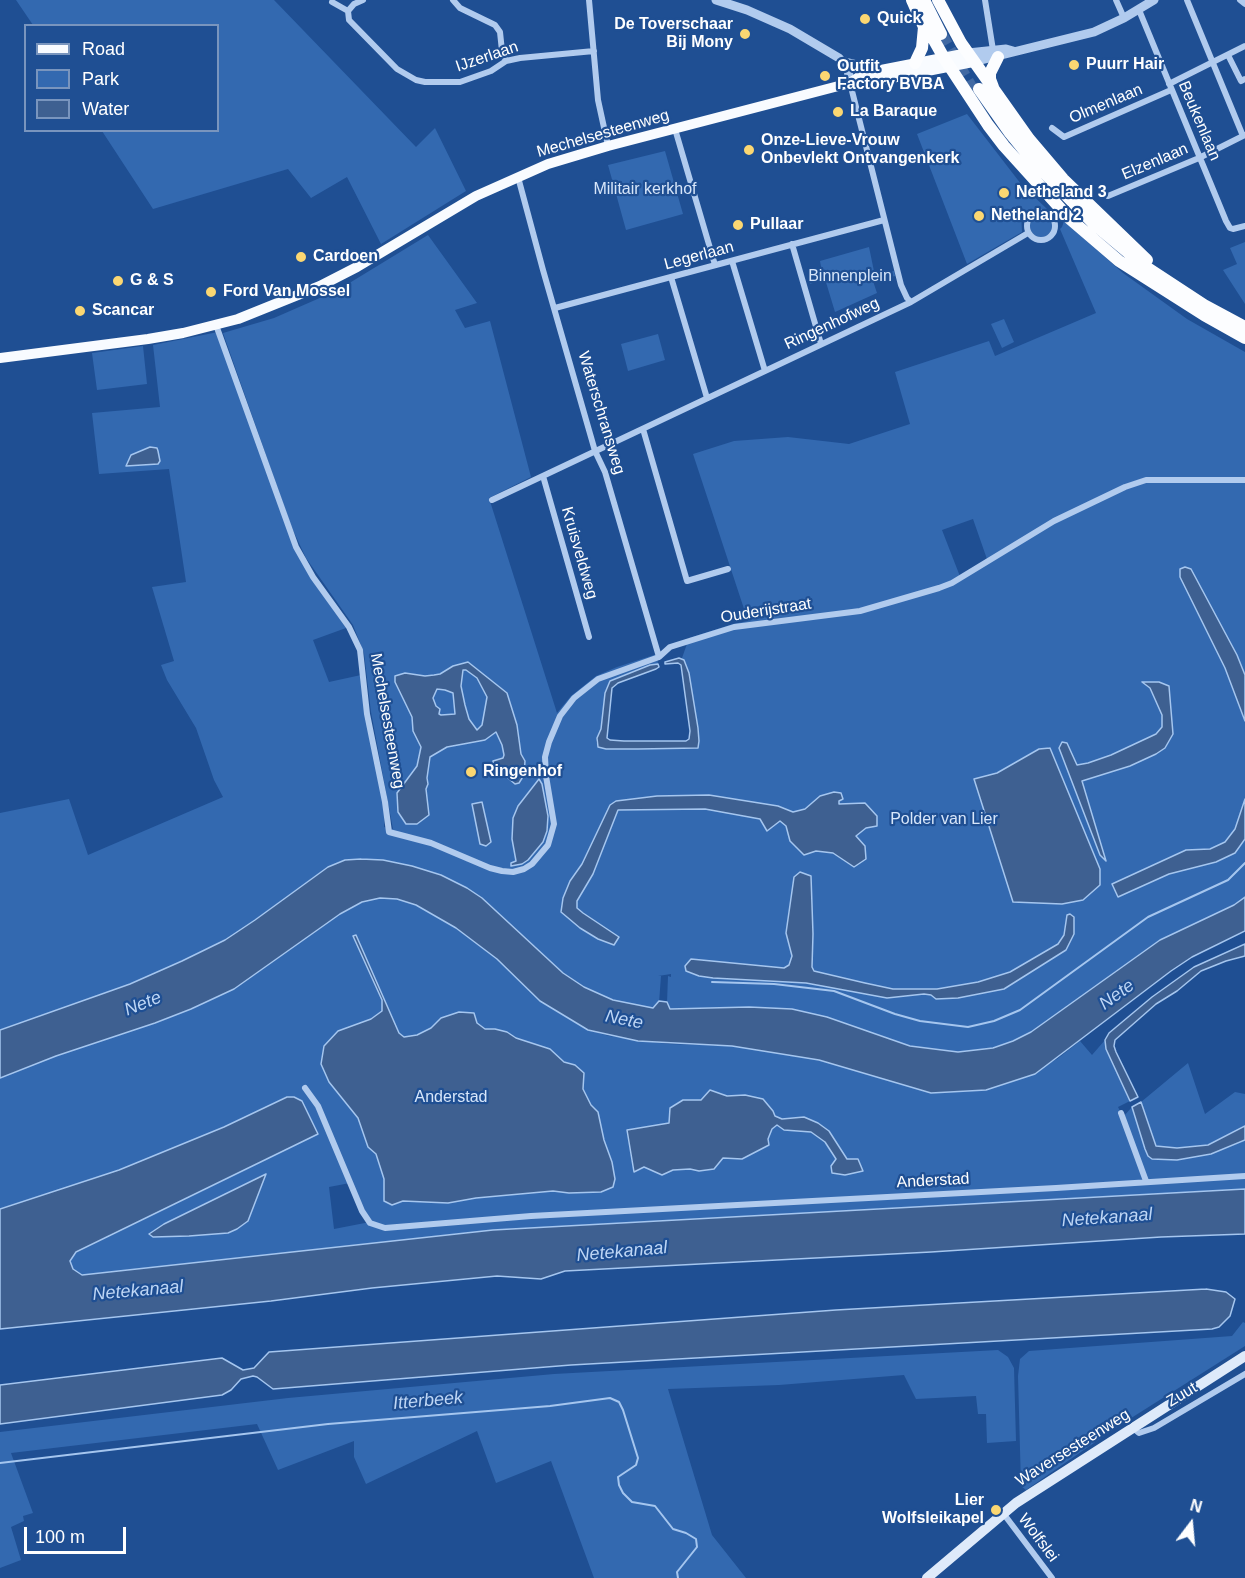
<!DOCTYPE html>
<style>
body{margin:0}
#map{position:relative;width:1245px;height:1578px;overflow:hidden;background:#1f4f93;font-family:Arial,sans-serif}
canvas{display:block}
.legend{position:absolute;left:24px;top:24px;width:195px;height:108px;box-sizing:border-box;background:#1f4f93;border:2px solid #7995be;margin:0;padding:8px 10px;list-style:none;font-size:18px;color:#fff}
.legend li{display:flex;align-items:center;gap:12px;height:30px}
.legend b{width:30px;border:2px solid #7995be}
.north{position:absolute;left:1161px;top:1494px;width:60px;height:60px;-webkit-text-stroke:4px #1f4f93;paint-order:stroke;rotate:16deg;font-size:16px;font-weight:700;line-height:24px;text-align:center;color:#fff}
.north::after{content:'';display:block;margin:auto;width:21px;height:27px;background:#fff;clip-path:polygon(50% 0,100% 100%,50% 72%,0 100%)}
.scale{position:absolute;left:24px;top:1527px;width:102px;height:27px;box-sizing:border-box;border:3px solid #fff;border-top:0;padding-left:8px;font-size:18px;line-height:21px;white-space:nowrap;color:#fff;-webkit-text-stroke:4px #1f4f93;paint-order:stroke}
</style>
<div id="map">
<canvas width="1245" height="1578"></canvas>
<ul class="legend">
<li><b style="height:8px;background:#f8fbff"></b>Road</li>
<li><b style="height:16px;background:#3369b0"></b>Park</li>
<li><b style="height:16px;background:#3e6091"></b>Water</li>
</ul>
<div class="north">N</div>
<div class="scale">100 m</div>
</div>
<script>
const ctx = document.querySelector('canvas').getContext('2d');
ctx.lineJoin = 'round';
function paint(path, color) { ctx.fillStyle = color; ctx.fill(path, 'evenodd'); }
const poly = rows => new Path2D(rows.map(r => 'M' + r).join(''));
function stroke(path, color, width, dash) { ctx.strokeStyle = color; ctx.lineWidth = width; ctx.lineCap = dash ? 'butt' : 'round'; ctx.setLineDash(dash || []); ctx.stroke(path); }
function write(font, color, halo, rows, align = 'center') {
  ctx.font = font + ' Arial,sans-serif'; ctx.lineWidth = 4.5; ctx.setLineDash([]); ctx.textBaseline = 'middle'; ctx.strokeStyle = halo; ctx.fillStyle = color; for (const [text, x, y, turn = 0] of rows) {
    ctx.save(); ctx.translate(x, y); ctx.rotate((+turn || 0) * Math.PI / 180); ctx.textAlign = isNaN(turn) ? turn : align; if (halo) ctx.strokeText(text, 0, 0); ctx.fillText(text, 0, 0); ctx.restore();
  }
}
const green = poly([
 [16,0,274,0,416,147,435,128,466,191,381,244,347,177,311,198,288,169,153,209,102,131,218,130,218,26,33,25],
 [967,114,1021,184,1047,209,1021,212,1022,232,967,264,917,134],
 [665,151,683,214,626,230,608,165],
 '1030 226a11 11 0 1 1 22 0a11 11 0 1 1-22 0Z',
 [1064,221,1123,273,1187,319,1245,352,1245,897,1234,905,1160,940,1031,1032,1013,1041,993,1048,958,1052,910,1046,827,1017,792,1009,749,1007,669,1009,667,1003,668,976,671,977,671,974,658,976,661,976,659,1003,653,1008,613,1000,584,987,563,973,482,898,441,875,383,860,345,860,328,867,255,920,225,940,182,961,130,984,0,1030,0,813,69,799,88,855,223,797,214,780,196,728,167,680,161,665,174,661,152,587,186,582,169,469,99,474,92,413,160,407,153,345,218,332,294,548,311,578,346,628,313,640,329,682,361,675,385,812,384,827,393,829,371,712,364,653,353,625,306,558,291,526,223,333,274,318,338,290,428,235,477,303,455,310,465,328,490,321,531,477,489,498,557,713,571,696,596,676,617,667,657,654,658,664,649,665,610,681,605,692,601,729,596,742,598,746,606,749,695,749,699,741,698,728,689,673,682,658,689,638,733,624,748,621,693,454,734,441,788,437,849,444,910,424,895,372,989,341,995,356,1096,313,1060,229,1062,227],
 [973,519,988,562,961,579,942,530],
 [1245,242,1245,304,1223,270,1237,264,1230,248],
 [869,247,875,276,894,271,895,276,873,281,877,293,835,312,825,279,810,284,808,277,822,272,820,261],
 [1004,319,1014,342,1002,348,991,324],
 [658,334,665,360,628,371,621,344],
 [143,346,147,384,97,390,92,353],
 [380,898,397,899,416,905,456,928,497,959,519,981,588,1030,609,1036,668,1044,732,1046,788,1054,819,1060,931,1093,986,1090,1009,1083,1057,1059,1080,1041,1092,1055,1105,1040,1106,1049,1130,1101,1118,1107,1123,1117,1132,1107,1145,1149,1177,1160,1211,1154,1245,1140,1245,1189,493,1230,81,1275,73,1269,70,1261,76,1253,318,1134,302,1101,287,1097,224,1127,119,1170,0,1209,0,1078,56,1056,155,1023,191,1009,234,989,340,914,362,902],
 [266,1174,248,1220,237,1229,228,1233,189,1236,153,1237,149,1234,164,1224],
 [350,1183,370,1222,334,1229,329,1187],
 [1188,1063,1205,1114,1235,1092,1245,1094,1245,1126,1208,1145,1177,1148,1156,1146,1141,1102],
 [1243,1322,1245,1323,1245,1346,1117,1427,1026,1490,1021,1486,1018,1376,1020,1359,1029,1351,1232,1336],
 [998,1350,1008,1357,1014,1368,1016,1441,987,1443,986,1414,978,1414,976,1396,916,1399,904,1375,779,1385,668,1389,712,1535,746,1578,594,1578,551,1461,496,1483,477,1431,366,1484,354,1457,354,1441,278,1470,257,1424,11,1453,33,1513,23,1516,24,1521,11,1527,21,1560,0,1568,0,1432,288,1398,554,1374]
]);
const water = poly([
 [150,447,157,448,158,451,160,461,158,464,126,466,131,455,150,447],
 [1185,567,1191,569,1237,655,1245,675,1245,721,1225,668,1180,577,1180,569,1185,567],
 [679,658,684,660,689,673,698,728,699,741,698,748,638,749,606,749,598,747,597,738,601,729,605,693,610,681,650,665,658,664,659,667,656,669,618,683,612,688,607,738,610,740,624,741,686,741,689,739,690,731,681,665,678,663,665,664,665,662,679,658],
 [468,662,507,693,517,725,521,754,525,761,524,775,519,783,515,784,494,766,493,761,503,758,504,755,502,745,496,732,485,740,447,747,430,757,427,778,428,784,426,789,429,815,417,824,406,824,398,812,397,793,417,766,421,747,413,731,412,717,395,682,395,676,405,673,425,676,434,675,440,674,453,666,468,662],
 [463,670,466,670,477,678,487,697,482,725,477,730,469,719,465,705,461,686,463,670],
 [437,689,445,690,453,693,455,714,441,715,439,714,440,709,436,706,433,698,437,689],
 [1142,682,1159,682,1169,686,1173,734,1165,748,1156,754,1130,766,1082,781,1106,861,1100,855,1059,748,1062,742,1067,743,1077,765,1088,763,1111,755,1156,734,1162,727,1162,715,1150,688,1142,682],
 [1050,748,1100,869,1100,885,1083,900,1062,904,1013,902,974,779,997,773,1039,749,1050,748],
 [539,779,542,784,548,816,547,831,543,842,528,860,522,864,511,866,511,863,516,861,512,839,513,818,518,806,539,779],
 [834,792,841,793,843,799,839,801,839,804,865,803,877,816,877,826,866,828,856,836,865,846,866,859,854,867,833,853,816,851,804,855,790,841,786,826,780,821,767,831,760,819,705,809,618,810,593,874,577,901,577,908,583,913,619,937,614,945,598,939,580,928,561,912,563,898,570,881,582,864,610,805,616,801,657,796,709,795,778,806,793,812,805,809,820,796,834,792],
 [1245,799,1245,839,1235,853,1216,862,1169,874,1118,897,1112,884,1186,850,1210,849,1225,842,1235,829,1245,799],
 [482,802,491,842,486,846,480,844,472,804,482,802],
 [361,859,383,860,412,866,441,875,467,888,482,898,563,973,584,987,613,1000,653,1008,659,1001,667,1002,670,1009,749,1007,792,1009,827,1017,910,1046,958,1052,993,1048,1013,1041,1031,1032,1160,940,1234,905,1245,897,1245,931,1192,957,1171,971,1035,1074,986,1090,931,1093,819,1060,732,1046,638,1041,588,1030,540,1001,497,959,456,928,416,905,397,899,380,898,362,902,340,914,234,989,191,1009,155,1023,56,1056,0,1078,0,1030,130,984,182,961,225,940,255,920,328,867,345,860,361,859],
 [800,872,811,876,813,934,812,967,814,971,865,983,893,989,937,989,978,982,1010,972,1058,944,1064,935,1067,915,1070,914,1074,917,1074,934,1066,950,1004,989,958,998,936,999,931,995,924,994,887,998,806,983,713,978,699,976,686,971,685,966,691,959,784,968,789,965,792,956,786,933,794,877,800,872],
 [356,935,399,1033,404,1037,417,1035,431,1028,441,1018,459,1012,474,1013,477,1023,485,1029,495,1029,507,1032,516,1038,550,1049,564,1062,575,1065,584,1073,583,1089,591,1105,598,1112,604,1140,612,1162,615,1179,613,1187,601,1192,569,1193,553,1191,476,1198,448,1203,403,1201,392,1205,384,1201,384,1179,376,1154,368,1147,358,1118,329,1082,321,1064,324,1046,338,1031,371,1019,382,1011,382,1000,353,936,356,935],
 [1245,944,1245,956,1226,961,1201,971,1177,991,1156,1004,1115,1040,1114,1046,1116,1052,1138,1097,1130,1101,1106,1049,1105,1040,1109,1033,1152,997,1194,967,1245,944],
 [710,1090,727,1096,745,1095,763,1099,773,1111,775,1116,782,1119,804,1117,818,1123,829,1131,847,1159,858,1159,863,1171,845,1175,832,1173,831,1166,836,1159,825,1142,811,1132,784,1130,777,1125,772,1129,768,1139,769,1145,742,1159,723,1158,714,1169,699,1171,690,1169,673,1170,662,1175,644,1167,634,1172,627,1130,669,1123,670,1108,683,1100,701,1100,710,1090],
 [287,1097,294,1097,302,1101,318,1134,76,1252,70,1261,73,1269,82,1275,493,1230,1245,1189,1245,1234,1161,1237,931,1252,565,1271,541,1279,497,1276,372,1288,271,1301,0,1329,0,1209,119,1170,224,1127,287,1097],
 [1141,1102,1156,1146,1177,1148,1208,1145,1245,1126,1245,1140,1211,1154,1177,1160,1152,1159,1148,1156,1145,1149,1132,1107,1141,1102],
 [266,1174,248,1221,237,1229,228,1233,189,1236,153,1237,149,1234,164,1224,266,1174],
 [1206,1289,1226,1292,1235,1299,1230,1316,1219,1327,1212,1329,571,1365,273,1389,257,1377,253,1376,241,1379,231,1390,222,1395,0,1424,0,1385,222,1358,243,1370,254,1368,269,1352,836,1310,1206,1289]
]);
const stream = poly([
 [712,982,774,984,834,991,895,1014,920,1021,968,1027,994,1021,1020,1010,1148,917,1228,880,1245,863],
 [0,1463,328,1424,550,1406,610,1398,619,1402,623,1410,638,1458,636,1465,618,1477,619,1485,623,1493,632,1502,655,1506,673,1529,686,1533,696,1539,697,1547,677,1572,678,1578]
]);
const trunkTunnel = poly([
 [941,34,974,92]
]);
const minor = poly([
 [363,0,354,4,348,11,349,20,397,69,416,80,425,82,460,82,491,71,506,61,520,58,594,51],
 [453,0,460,8,495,25,500,32,502,51,506,61],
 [589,0,598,100,608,146],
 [985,0,993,50],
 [1116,0,1124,18],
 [1187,0,1243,136],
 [1240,0,1245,4],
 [332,2,348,11],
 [1139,10,1226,221,1230,228,1233,229,1245,226],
 [1228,55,1241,81,1245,79],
 [850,83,901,285,907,298,911,302],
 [1169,84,1245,46],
 [1052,128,1064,137,1171,90],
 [675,129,715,265],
 [518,177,543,270,595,451,605,472,659,657],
 [1108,196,1199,158,1245,135],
 '1027 226a14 14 0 1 1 28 0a14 14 0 1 1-28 0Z',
 [792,244,821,344],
 [732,261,765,371],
 [671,277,707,398],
 [555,308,884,220],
 [216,325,296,547,313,577,349,627,360,650,367,714,385,802,389,832,431,843,490,868,502,871,513,872,524,869,532,864,548,845,554,824,546,776,545,757,549,742,560,716,574,698,598,679,659,657,670,647,734,627,860,611,939,588,952,583,1054,521,1125,487,1146,480,1245,480],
 [643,429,687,581,728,569],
 [543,476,589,637],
 [492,500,911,302,1028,233],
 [305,1088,318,1106,362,1211,370,1223,385,1228,531,1216,1056,1188,1245,1176],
 [1121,1113,1146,1181],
 [1133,1428,1139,1433,1154,1428,1245,1374],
 [1003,1513,1052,1578]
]);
const tertiary = poly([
 [716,0,747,10,790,29,839,58,848,69,850,83],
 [968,53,1006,49,1013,51],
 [844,62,878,70],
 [973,62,1094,32,1124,18,1154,0]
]);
const secondary = poly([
 [927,1578,1016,1503,1245,1356]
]);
const primary = poly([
 [850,83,861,84,973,62],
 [0,358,148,339,183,333,238,319,320,286,357,267,476,196,548,164,608,146,850,83,859,77,881,70,968,53]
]);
const trunk = poly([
 [912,0,924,27,930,33,944,58,988,125,1004,146,1070,219,1119,261,1204,315,1245,338],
 [924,0,941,34],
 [938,0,961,43,1029,139,1063,179,1147,260],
 [915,63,922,48,924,27],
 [993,87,990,79,990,73,998,57],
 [979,89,1010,133,1032,160,1094,224,1143,265,1204,305,1245,327]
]);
const markers = [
 [865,19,6,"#fbd772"],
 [745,34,6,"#fbd772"],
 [1074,65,6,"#fbd772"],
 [825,76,6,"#fbd772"],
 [838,112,6,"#fbd772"],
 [749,150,6,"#fbd772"],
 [1004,193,6,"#fbd772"],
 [979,216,6,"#fbd772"],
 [738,225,6,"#fbd772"],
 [301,257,6,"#fbd772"],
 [118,281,6,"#fbd772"],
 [211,292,6,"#fbd772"],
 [80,311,6,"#fbd772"],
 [471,772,6,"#fbd772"],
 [996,1510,6,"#fbd772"]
];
const poiNames = [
 ["Quick",877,19],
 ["De Toverschaar",733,25,"right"],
 ["Bij Mony",733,43,"right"],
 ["Puurr Hair",1086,65],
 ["Outfit",837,67],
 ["Factory BVBA",837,85],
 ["La Baraque",850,112],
 ["Onze-Lieve-Vrouw",761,141],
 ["Onbevlekt Ontvangenkerk",761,159],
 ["Netheland 3",1016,193],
 ["Netheland 2",991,216],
 ["Pullaar",750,225],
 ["Cardoen",313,257],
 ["G & S",130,281],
 ["Ford Van Mossel",223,292],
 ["Scancar",92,311],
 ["Ringenhof",483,772],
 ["Lier",984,1501,"right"],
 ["Wolfsleikapel",984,1519,"right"]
];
const streetNames = [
 ["IJzerlaan",487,57,-19],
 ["Olmenlaan",1106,104,-23],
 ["Beukenlaan",1199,121,67],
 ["Mechelsesteenweg",603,134,-16],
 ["Elzenlaan",1155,162,-23],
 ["Legerlaan",699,256,-15],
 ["Ringenhofweg",832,324,-25],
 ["Waterschransweg",601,413,73],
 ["Kruisveldweg",579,553,74],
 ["Ouderijstraat",766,611,-9],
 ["Mechelsesteenweg",387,721,80],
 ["Anderstad",933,1181,-3],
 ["Zuut",1182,1395,-31],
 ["Waversesteenweg",1073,1448,-32],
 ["Wolfslei",1038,1538,53]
];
const parkNames = [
 ["Militair kerkhof",645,190],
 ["Binnenplein",850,277],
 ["Polder van Lier",944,820],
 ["Anderstad",451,1098]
];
const waterNames = [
 ["Nete",1117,995,-36],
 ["Nete",143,1004,-22],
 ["Nete",624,1020,11],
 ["Netekanaal",1107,1218,-4],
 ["Netekanaal",622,1252,-5],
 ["Netekanaal",138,1291,-5],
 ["Itterbeek",428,1401,-5]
];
paint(green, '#3369b0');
paint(water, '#3e6091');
stroke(water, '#a5c6ef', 1.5);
stroke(stream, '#a5c6ef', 2);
stroke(trunkTunnel, '#4169a3', 12, [12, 6]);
stroke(minor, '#b1cbee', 6);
stroke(tertiary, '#b1cbee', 9);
stroke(secondary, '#deeafa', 10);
stroke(primary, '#f8fbff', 10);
stroke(trunk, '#fcfdff', 12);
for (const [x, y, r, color] of markers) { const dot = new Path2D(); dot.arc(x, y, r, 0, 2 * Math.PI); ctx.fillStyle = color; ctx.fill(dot); stroke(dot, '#1f4f93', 2); }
write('bold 16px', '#fff', '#1f4f93', poiNames, 'left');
write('16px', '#fff', '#1f4f93', streetNames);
write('16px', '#d7e6fa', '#1f4f93', parkNames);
write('italic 18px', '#bed6f5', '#1f4f93', waterNames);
</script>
